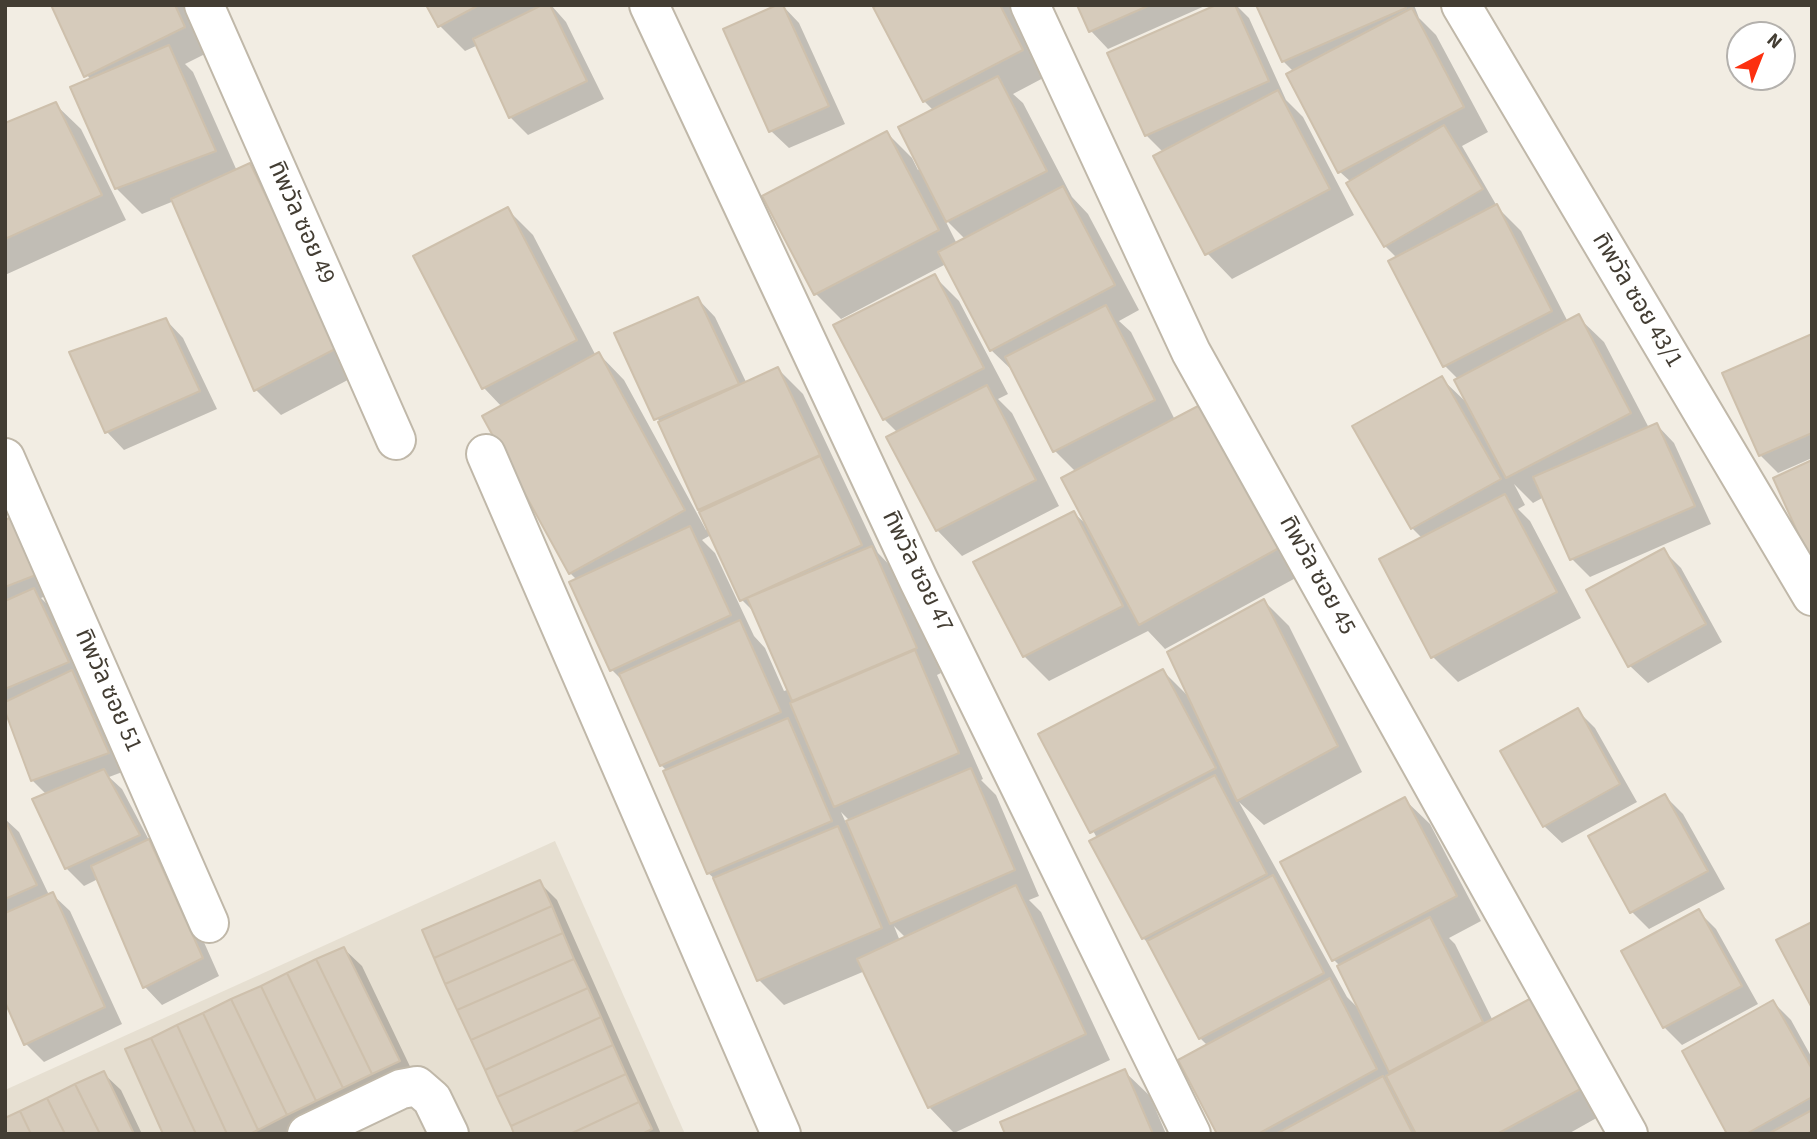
<!DOCTYPE html>
<meta charset="utf-8">
<style>
body{margin:0}
#map{position:relative;width:1817px;height:1139px;overflow:hidden;background:#f2ede3;font-family:"Source Sans 3",sans-serif}
canvas{display:block}
.frame{position:absolute;inset:0;border:7px solid #433d33;pointer-events:none}
.north{position:absolute;left:1726px;top:21px;width:70px;height:70px;box-sizing:border-box;background:#fff;border:2px solid #b4b1ad;border-radius:50%;rotate:42deg;font-size:19px;font-weight:700;line-height:28px;text-align:center;color:#433d33}
.north::after{content:'';display:block;margin:auto;width:24px;height:32px;background:#fc300f;clip-path:polygon(50% 0,100% 100%,50% 72%,0 100%)}
</style>
<div id="map">
<canvas width="1817" height="1139"></canvas>
<div class="frame"></div>
<div class="north">N</div>
</div>
<script>
const ctx = document.querySelector('canvas').getContext('2d');
ctx.lineJoin = 'round';
function paint(path, color) { ctx.fillStyle = color; ctx.fill(path, 'evenodd'); }
const poly = rows => new Path2D(rows.map(r => 'M' + r).join(''));
function stroke(path, color, width, dash) { ctx.strokeStyle = color; ctx.lineWidth = width; ctx.lineCap = dash ? 'butt' : 'round'; ctx.setLineDash(dash || []); ctx.stroke(path); }
function write(font, color, halo, rows, align = 'center') {
  ctx.font = font + ' "Source Sans 3","Noto Sans Thai",sans-serif'; ctx.lineWidth = 5; ctx.setLineDash([]); ctx.textBaseline = 'middle'; ctx.strokeStyle = halo; ctx.fillStyle = color; for (const [text, x, y, turn = 0] of rows) {
    ctx.save(); ctx.translate(x, y); ctx.rotate((+turn || 0) * Math.PI / 180); ctx.textAlign = isNaN(turn) ? turn : align; if (halo) ctx.strokeText(text, 0, 0); ctx.fillText(text, 0, 0); ctx.restore();
  }
}
const residential = poly([
 [555,841,685,1134,5,1134,5,1090]
]);
const shadow = poly([
 [53,5,186,5,209,52,185,64,193,72,237,171,249,165,275,190,363,372,281,415,256,390,174,201,142,214,116,188,90,80],
 [428,5,551,5,566,22,604,99,528,135,510,117,478,45,465,51,440,26],
 [782,5,799,23,845,124,789,148,771,131],
 [882,5,1011,5,1047,76,1013,94,1023,103,1072,197,1088,214,1139,310,1119,321,1131,332,1175,420,1303,574,1165,649,1148,631,1049,681,1024,656,1074,513,1088,526,1076,472,1055,451,1017,375,991,350,946,264,841,319,816,294,887,133,912,158,918,170,921,168,934,111,924,101],
 [944,218,966,240,957,244],
 [1079,5,1207,5,1108,49,1091,31],
 [1220,5,1236,5,1249,18,1286,100,1303,117,1354,215,1232,279,1207,253,1163,152,1146,135],
 [1258,5,1414,5,1419,18,1436,35,1488,132,1462,146,1498,208,1521,231,1568,322,1578,317,1604,342,1649,428,1657,425,1674,443,1711,524,1590,577,1572,559,1544,497,1533,503,1514,484,1525,505,1518,509,1530,521,1581,618,1458,682,1433,657,1423,539,1412,528,1355,427,1441,378,1468,404,1458,379,1445,366,1397,258,1385,246,1351,182,1340,172,1294,72,1283,61],
 [55,104,81,129,126,220,5,275,5,125],
 [508,210,533,235,596,356,599,354,624,380,706,530,709,529,704,512,616,334,698,299,715,317,747,384,778,369,803,394,878,553,897,573,941,673,937,675,983,779,981,780,996,795,1039,896,1029,900,1041,912,1110,1060,954,1133,929,1107,865,971,784,1005,759,980,716,880,708,873,667,771,661,765,625,683,612,670,577,580,570,573,502,407,484,388,415,257],
 [711,535,742,600,756,614,787,690,784,691,765,648,754,636,715,553,702,540],
 [841,812,850,821,846,823],
 [894,926,906,938,900,941],
 [934,276,959,301,1008,394,998,399,1012,413,1059,506,962,556,937,530,898,433,884,419],
 [166,320,183,338,217,409,124,450,107,432],
 [1812,336,1812,458,1778,473,1760,455],
 [5,522,57,591,41,598,51,608,85,680,81,682,89,690,125,771,109,777,122,789,150,842,167,859,219,976,162,1005,145,987,98,879,84,886,66,868,47,795,32,780,8,713,5,714],
 [1663,550,1681,568,1722,642,1648,683,1630,666],
 [1264,601,1289,626,1362,772,1264,825,1239,802,1347,997,1359,1009,1341,967,1334,960,1404,799,1430,824,1481,921,1449,938,1455,944,1493,1021,1609,1111,1568,1134,1219,1134,1208,1046,1200,1038,1153,948,1143,938,1097,838,1041,735,1163,671,1191,699],
 [1577,710,1595,728,1637,802,1562,843,1544,826],
 [1665,796,1683,814,1725,889,1649,929,1632,912],
 [5,819,19,832,49,895,52,894,70,911,122,1024,44,1062,26,1044,5,998],
 [539,882,557,900,661,1134,515,1134],
 [1698,911,1716,929,1758,1004,1682,1045,1664,1027],
 [344,949,362,966,416,1079,301,1134,165,1134],
 [1773,1002,1791,1020,1812,1058,1812,1134,1729,1134],
 [1124,1071,1150,1096,1166,1134,1007,1134],
 [103,1073,121,1090,142,1134,5,1134]
]);
const building = poly([
 [51,5,175,5,185,27,84,77,51,5],
 [426,5,479,5,438,27,426,5],
 [542,5,550,5,587,81,509,118,473,39,542,5],
 [777,5,783,5,829,106,769,132,723,29,777,5],
 [878,5,1000,5,1023,50,923,102,873,7,878,5],
 [1077,5,1150,5,1089,32,1077,5],
 [1216,5,1235,5,1269,81,1145,136,1107,53,1216,5],
 [1256,5,1405,5,1406,8,1282,62,1256,5],
 [1412,8,1464,107,1338,173,1286,74,1412,8],
 [169,45,216,151,115,189,70,87,169,45],
 [998,76,1047,171,946,222,898,127,998,76],
 [1278,90,1330,189,1205,255,1153,156,1278,90],
 [56,102,102,195,5,239,5,123,56,102],
 [1444,125,1483,189,1384,247,1346,183,1444,125],
 [887,131,939,230,814,295,762,196,887,131],
 [250,163,339,347,254,391,171,199,250,163],
 [1063,186,1115,285,990,351,938,252,1063,186],
 [1497,204,1552,311,1443,367,1388,261,1497,204],
 [508,207,577,340,482,389,413,256,508,207],
 [935,274,984,368,883,420,833,325,935,274],
 [698,297,739,384,654,420,614,333,698,297],
 [1106,305,1155,400,1053,452,1005,357,1106,305],
 [1579,314,1631,413,1506,478,1454,380,1579,314],
 [166,318,200,391,105,433,69,352,166,318],
 [1812,334,1812,433,1759,456,1722,373,1812,334],
 [599,352,685,510,569,574,482,416,599,352],
 [778,367,820,455,698,510,658,422,778,367],
 [1442,376,1501,479,1411,529,1352,426,1442,376],
 [987,385,1036,480,936,531,886,437,987,385],
 [1200,405,1279,548,1139,625,1061,478,1200,405],
 [1657,423,1695,506,1570,560,1533,477,1657,423],
 [820,456,862,545,740,601,699,512,820,456],
 [1812,460,1812,559,1810,560,1773,478,1812,460],
 [1505,494,1557,592,1431,658,1379,559,1505,494],
 [1074,511,1123,606,1023,657,973,562,1074,511],
 [16,515,41,573,5,587,5,520,16,515],
 [690,526,731,615,610,671,569,582,690,526],
 [872,546,917,648,792,701,747,598,872,546],
 [1664,548,1706,624,1628,667,1586,590,1664,548],
 [34,588,69,662,5,689,5,601,34,588],
 [1264,599,1338,746,1237,801,1167,652,1264,599],
 [740,620,781,712,660,766,619,674,740,620],
 [915,650,959,753,834,807,790,703,915,650],
 [1163,669,1216,768,1090,833,1038,734,1163,669],
 [72,670,109,753,31,781,5,711,5,702,72,670],
 [1578,708,1620,784,1543,827,1500,751,1578,708],
 [788,718,832,821,707,874,663,771,788,718],
 [971,768,1015,870,890,924,846,821,971,768],
 [104,769,140,835,65,869,32,799,104,769],
 [1215,775,1267,874,1142,939,1089,841,1215,775],
 [1665,794,1708,871,1630,913,1588,836,1665,794],
 [1405,797,1457,896,1332,961,1280,862,1405,797],
 [5,820,37,885,5,899,5,820],
 [838,826,882,928,757,981,713,878,838,826],
 [149,839,203,958,143,988,91,866,149,839],
 [1273,875,1324,973,1199,1039,1147,941,1273,875],
 [540,880,552,906,434,958,422,930,540,880],
 [1016,885,1086,1034,928,1108,857,959,1016,885],
 [53,892,105,1007,24,1045,5,1002,5,913,53,892],
 [552,906,563,933,445,984,434,958,552,906],
 [1699,909,1742,986,1663,1028,1621,951,1699,909],
 [1430,917,1483,1022,1389,1072,1337,966,1430,917],
 [1812,922,1812,1008,1776,940,1812,922],
 [563,933,574,959,457,1010,445,984,563,933],
 [344,947,400,1061,372,1074,316,959,344,947],
 [316,959,372,1074,343,1088,287,973,316,959],
 [574,959,588,988,471,1040,457,1010,574,959],
 [287,973,343,1088,316,1101,261,986,287,973],
 [1330,978,1377,1069,1258,1134,1217,1134,1178,1060,1330,978],
 [261,986,316,1101,287,1115,231,999,261,986],
 [588,988,601,1017,485,1070,471,1040,588,988],
 [1539,994,1586,1086,1497,1134,1416,1134,1386,1076,1539,994],
 [231,999,287,1115,258,1130,203,1013,231,999],
 [1773,1000,1812,1069,1812,1097,1746,1134,1727,1134,1682,1051,1773,1000],
 [203,1013,258,1130,250,1134,227,1134,177,1025,203,1013],
 [601,1017,613,1045,497,1097,485,1070,601,1017],
 [177,1025,227,1134,196,1134,151,1038,177,1025],
 [151,1038,196,1134,163,1134,125,1049,151,1038],
 [613,1045,626,1074,511,1126,497,1097,613,1045],
 [1125,1069,1153,1134,1005,1134,1000,1122,1125,1069],
 [104,1071,134,1134,100,1134,75,1084,104,1071],
 [626,1074,639,1102,570,1134,514,1134,511,1126,626,1074],
 [1383,1076,1413,1134,1276,1134,1383,1076],
 [75,1084,100,1134,65,1134,47,1098,75,1084],
 [47,1098,65,1134,31,1134,20,1111,47,1098],
 [639,1102,652,1129,642,1134,570,1134,639,1102],
 [1812,1110,1812,1134,1768,1134,1812,1110],
 [20,1111,31,1134,5,1134,5,1118,20,1111]
]);
const minor = poly([
 [204,5,396,440],
 [649,5,919,581,1191,1134],
 [1030,5,1191,352,1628,1134],
 [1461,5,1812,596],
 [486,454,781,1134],
 [5,458,209,923],
 [307,1134,401,1089,417,1086,432,1099,449,1134]
]);
const streetNames = [
 ["ทิพวัล ซอย 49",300,223,66],
 ["ทิพวัล ซอย 43/1",1636,301,59],
 ["ทิพวัล ซอย 47",916,572,64],
 ["ทิพวัล ซอย 45",1316,576,61],
 ["ทิพวัล ซอย 51",107,691,66]
];
paint(residential, '#e6dfd1');
paint(shadow, '#0003');
paint(building, '#d6cbbb');
stroke(building, '#cec0ac', 2);
stroke(minor, '#c0b8a9', 42);
stroke(minor, '#fff', 38);
write('24px', '#433d33', '#fff', streetNames);
</script>
